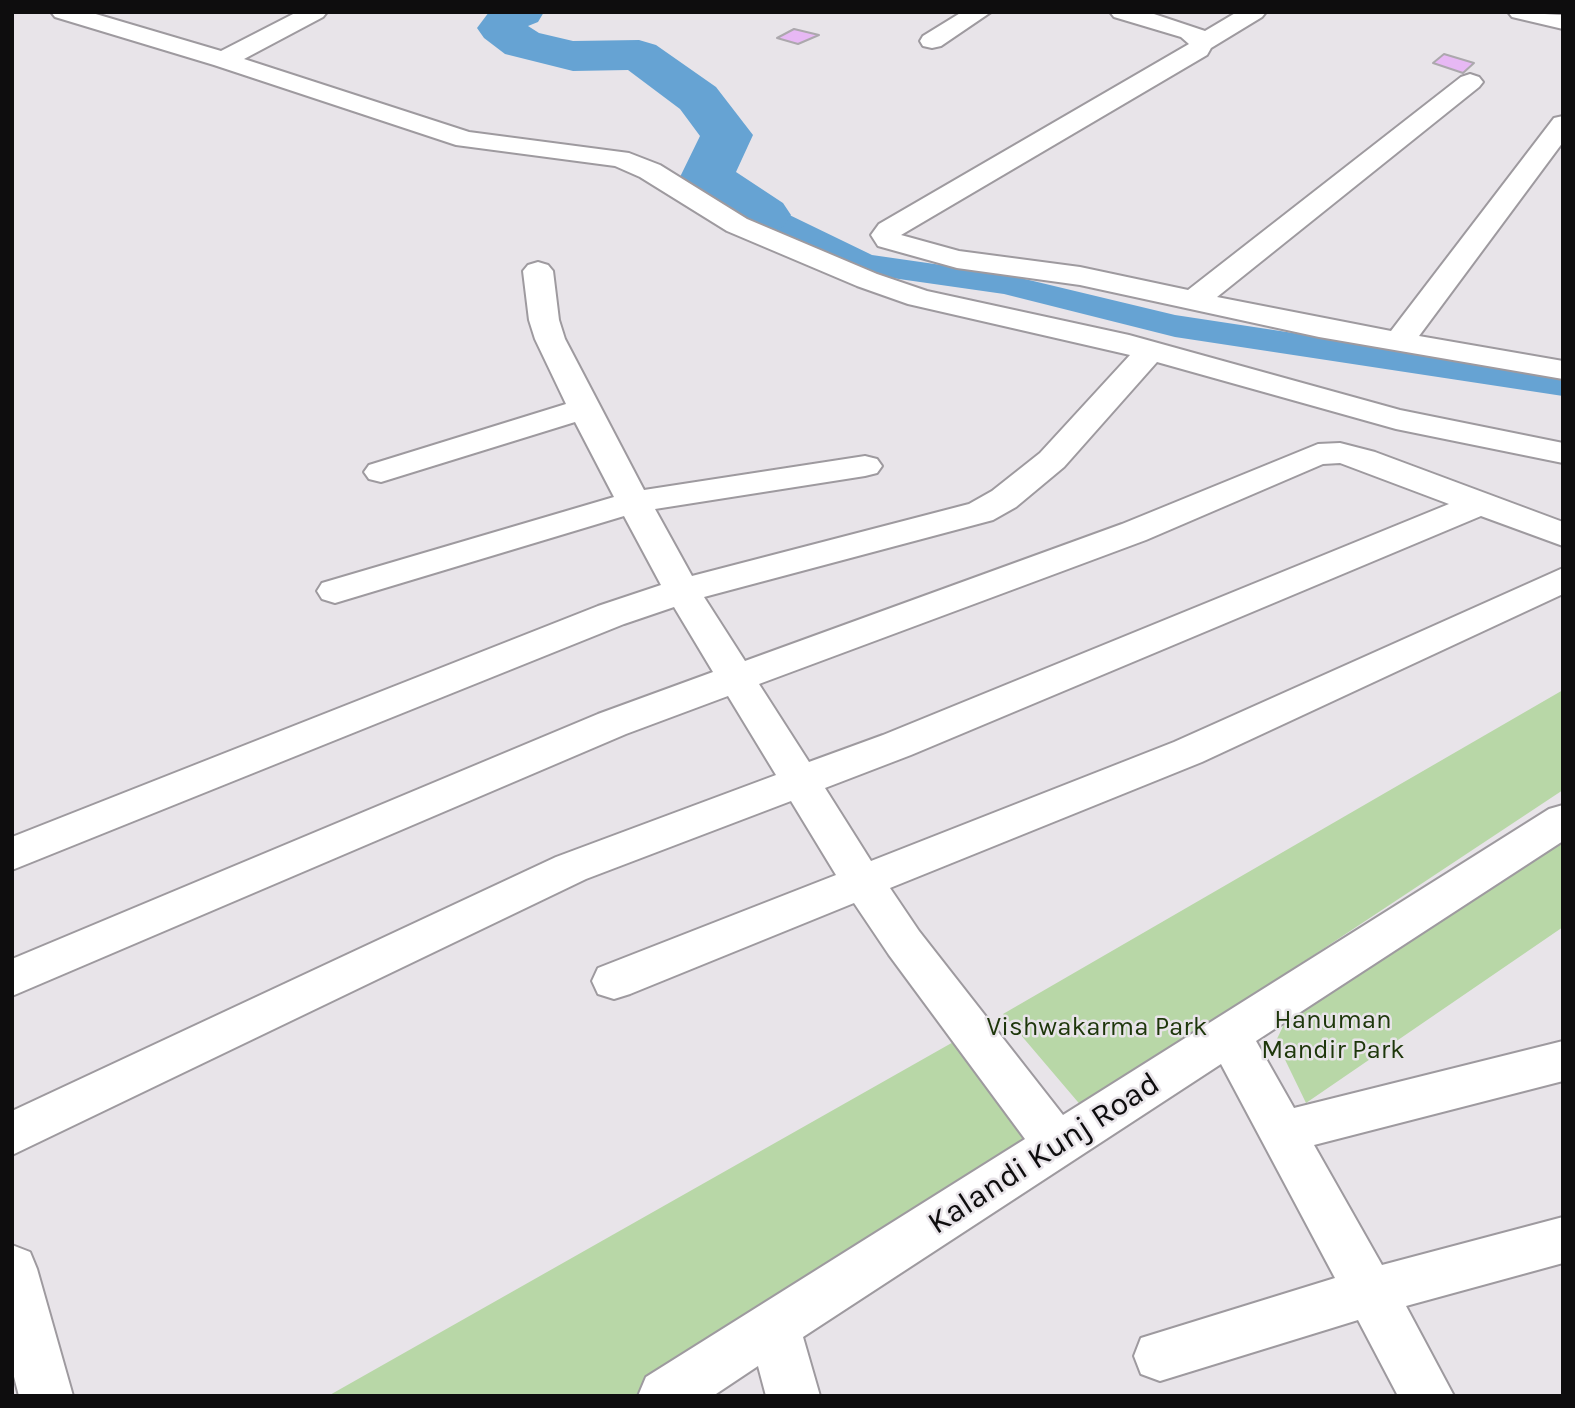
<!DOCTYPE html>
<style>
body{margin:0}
#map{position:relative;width:1575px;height:1408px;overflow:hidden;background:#e8e4e9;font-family:Karla,sans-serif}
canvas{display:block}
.frame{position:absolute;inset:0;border:14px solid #0e0d0e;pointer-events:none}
</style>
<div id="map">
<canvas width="1575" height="1408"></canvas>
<div class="frame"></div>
</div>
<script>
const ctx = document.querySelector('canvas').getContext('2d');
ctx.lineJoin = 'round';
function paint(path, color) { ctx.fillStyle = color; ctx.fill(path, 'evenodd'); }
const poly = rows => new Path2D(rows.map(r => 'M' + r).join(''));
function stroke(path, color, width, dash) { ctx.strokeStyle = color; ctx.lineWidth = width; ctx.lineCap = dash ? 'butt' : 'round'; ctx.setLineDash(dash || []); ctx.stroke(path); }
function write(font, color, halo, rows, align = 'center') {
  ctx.font = font + ' Karla,sans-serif'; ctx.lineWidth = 5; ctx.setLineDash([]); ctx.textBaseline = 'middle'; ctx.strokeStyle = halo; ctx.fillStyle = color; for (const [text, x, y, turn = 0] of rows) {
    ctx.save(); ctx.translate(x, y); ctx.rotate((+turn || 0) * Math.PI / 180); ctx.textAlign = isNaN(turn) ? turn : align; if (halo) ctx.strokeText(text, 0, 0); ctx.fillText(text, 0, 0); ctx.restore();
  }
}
const green = poly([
 [1563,690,1563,790,1083,1108,1003,1014],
 [1563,837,1563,927,1306,1103,1276,1041,1286,1020],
 [971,1032,1054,1128,635,1396,328,1396]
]);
const canal = poly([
 [763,205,775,208,872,255,1004,274,1175,315,1563,374,1563,396,1175,337,1004,294,864,274,852,271,751,222,746,215,751,208,763,205]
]);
const river = poly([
 [489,12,544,12,538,22,528,26,539,33,573,41,639,40,656,45,716,87,753,135,736,172,783,203,791,215,783,227,763,232,743,227,688,189,680,177,700,136,680,109,628,70,573,71,505,54,484,38,477,28,489,12]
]);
const building = poly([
 [794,29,819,35,798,44,777,38,794,29],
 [1444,54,1474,63,1463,73,1433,63,1444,54]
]);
const minor = poly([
 [51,12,89,12,221,51,297,12,327,12,323,17,244,59,469,132,629,153,660,165,747,219,877,274,927,291,1129,335,1400,410,1563,443,1563,463,1396,429,1157,362,1064,467,1016,507,993,520,704,597,745,661,1122,524,1318,444,1340,443,1375,452,1563,522,1563,546,1481,516,911,755,825,788,871,861,1174,742,1563,568,1563,594,1202,762,890,888,919,931,1063,1115,1549,809,1563,805,1563,841,1256,1041,1294,1108,1563,1041,1563,1081,1314,1145,1382,1265,1563,1217,1563,1263,1406,1306,1454,1396,1398,1396,1358,1320,1160,1381,1141,1374,1134,1356,1141,1338,1335,1278,1221,1064,803,1337,820,1396,766,1396,758,1366,713,1396,638,1396,646,1377,1025,1139,889,955,854,903,630,994,614,999,598,994,592,981,598,968,836,875,791,801,586,879,12,1155,12,1111,556,857,776,775,728,696,626,734,12,996,12,959,598,714,713,672,674,607,624,624,12,870,12,837,598,606,661,585,624,516,335,603,322,599,317,591,322,583,614,497,575,422,381,482,369,479,364,472,369,465,566,404,535,339,529,320,523,271,528,265,538,262,548,265,553,271,559,320,565,339,644,490,865,456,877,459,882,466,877,473,865,476,655,509,692,576,969,504,992,491,1040,453,1130,355,908,304,857,286,727,231,640,177,615,166,456,145,214,65,55,17,51,12],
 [1340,463,1449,504,883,735,809,762,759,684,1146,540,1323,464,1340,463],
 [962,12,991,12,941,46,932,48,923,46,920,41,923,36,962,12],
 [1110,12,1148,12,1205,31,1237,12,1266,12,1262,17,1211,48,1207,55,901,235,959,251,1080,267,1188,290,1461,77,1470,74,1479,77,1483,82,1479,87,1217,297,1391,331,1554,118,1563,116,1563,142,1419,336,1563,361,1563,379,1319,337,1080,285,957,268,878,246,871,235,879,224,1189,44,1181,37,1114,17,1110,12],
 [1508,12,1563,15,1563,29,1512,17,1508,12],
 [12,1245,30,1252,37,1269,73,1396,19,1396,12,1369,12,1245]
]);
const parkNames = [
 ["Hanuman",1333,1021],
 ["Mandir Park",1333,1051],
 ["Vishwakarma Park",1097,1028]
];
const nearStreetnames = [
 ["Kalandi Kunj Road",1044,1154,-33]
];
paint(green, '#b8d7a7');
paint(canal, '#66a3d3');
paint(river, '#66a3d3');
paint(building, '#e7b8f4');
stroke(building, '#aca8ad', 2);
stroke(minor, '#9e9a9f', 4);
paint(minor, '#fff');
write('26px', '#1d360a', '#e8e4e9', parkNames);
write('32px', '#0e0d0e', '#e8e4e9', nearStreetnames);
</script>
